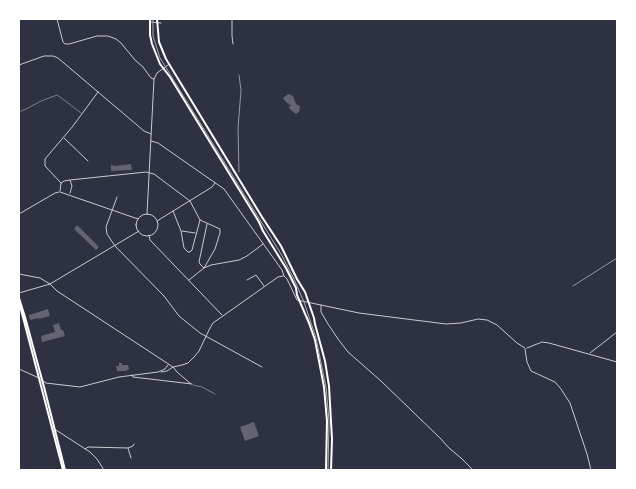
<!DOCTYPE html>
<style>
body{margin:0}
#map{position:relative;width:636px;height:489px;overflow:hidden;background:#2d3142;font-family:Quicksand,sans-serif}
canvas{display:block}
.frame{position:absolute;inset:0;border:20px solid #fff;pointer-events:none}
</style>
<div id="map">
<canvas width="636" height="489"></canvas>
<div class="frame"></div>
</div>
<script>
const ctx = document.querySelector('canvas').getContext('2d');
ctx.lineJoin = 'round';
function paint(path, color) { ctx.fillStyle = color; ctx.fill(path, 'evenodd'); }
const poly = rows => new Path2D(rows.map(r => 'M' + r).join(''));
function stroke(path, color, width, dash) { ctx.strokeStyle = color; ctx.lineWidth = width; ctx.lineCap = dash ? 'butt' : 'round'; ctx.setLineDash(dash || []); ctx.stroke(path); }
const building = poly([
 [288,94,293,96,296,104,300,106,299,112,296,114,292,111,289,108,289,107,291,106,289,104,286,102,283,98],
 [131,164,132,170,111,171,111,165,115,166],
 [77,225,99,247,96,250,74,229],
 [48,309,50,316,39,319,39,318,30,320,29,315],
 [59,323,61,330,63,330,65,336,42,342,41,336,55,332,53,325],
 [119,363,122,363,122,365,128,365,129,369,126,371,117,371,116,366,119,366],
 [254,422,259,436,245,441,240,427]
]);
const path = poly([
 [239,172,238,128,241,90,239,75],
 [573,286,617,258]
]);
const service = poly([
 [19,112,26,109,41,101,57,95,60,97,81,113],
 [193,385,202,387,215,394]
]);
const minor = poly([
 [57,19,63,42,65,44,69,44,97,36,108,36,116,39,121,43,135,60,143,67,151,78,154,79],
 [232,19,232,36,233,44],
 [150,22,161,23],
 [19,65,44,56,53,56,58,58,144,131,151,134],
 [64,138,88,161],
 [151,141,158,143,224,189,282,270,284,276,287,279,297,300,359,313,446,324,461,323,478,319,487,320,497,325,517,343,525,348],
 [70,180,146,172,154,174,190,201,200,220,220,229,220,233,215,249,204,268,200,264,199,262,207,224],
 [61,183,45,166,45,159,73,126,98,92],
 [60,191,61,183,64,181,70,180,72,186,70,193],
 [60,192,138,219],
 [117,197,106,227,107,234,115,246,164,296,179,316,200,333,262,367],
 [173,211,181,231,184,248,188,252,190,252,192,250,200,220],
 [19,214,55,193,59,192],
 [147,214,154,79,157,73,168,65],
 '136 225a11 11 0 1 1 22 0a11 11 0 1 1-22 0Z',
 [157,221,212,187,215,183],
 [182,231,195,233],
 [149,235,150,240,222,315],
 [19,274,40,278,50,284,57,291,173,367,182,365,188,363,194,357,199,351,210,328,213,323,278,277,283,276],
 [189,280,204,268,211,265,239,260,247,256,263,244],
 [247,280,256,275,264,286],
 [19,293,50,284,139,231],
 [321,305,321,312,328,324,338,339,348,352,381,381,441,439,449,448,461,458,473,470],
 [527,348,542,342,549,343,617,362],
 [525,349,527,362,531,371,555,382,561,389,570,403,587,454,591,470],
 [590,353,617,332],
 [19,369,39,378,46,383,80,387,119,377,158,372,165,369,168,365],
 [161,372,167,371,173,367,177,372,191,384],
 [132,375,133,377,192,384],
 [56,430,90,452,97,459,104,470],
 [128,448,131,458],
 [85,449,88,447,128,448,133,446,134,444]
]);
const secondary = poly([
 [150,19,150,35,152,44,160,64,170,77,259,222,263,231,286,268,296,288,297,295,309,323,315,340,324,387,327,421,326,470],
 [157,19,159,42,166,59,262,217,281,246,297,279,305,292,314,318,315,324,325,361,329,386,332,439,331,470],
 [19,298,25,317,44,387,65,470],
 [19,302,63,470]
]);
const tram = poly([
 [153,19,153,36,160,58,281,254,294,279,304,302,316,338,326,387,329,421,328,470]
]);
paint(building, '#626471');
stroke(path, '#fff', 0.5);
stroke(service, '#caccd0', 0.5);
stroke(minor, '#caccd0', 1);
stroke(secondary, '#fff', 2);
stroke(tram, '#abadb3', 1);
</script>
